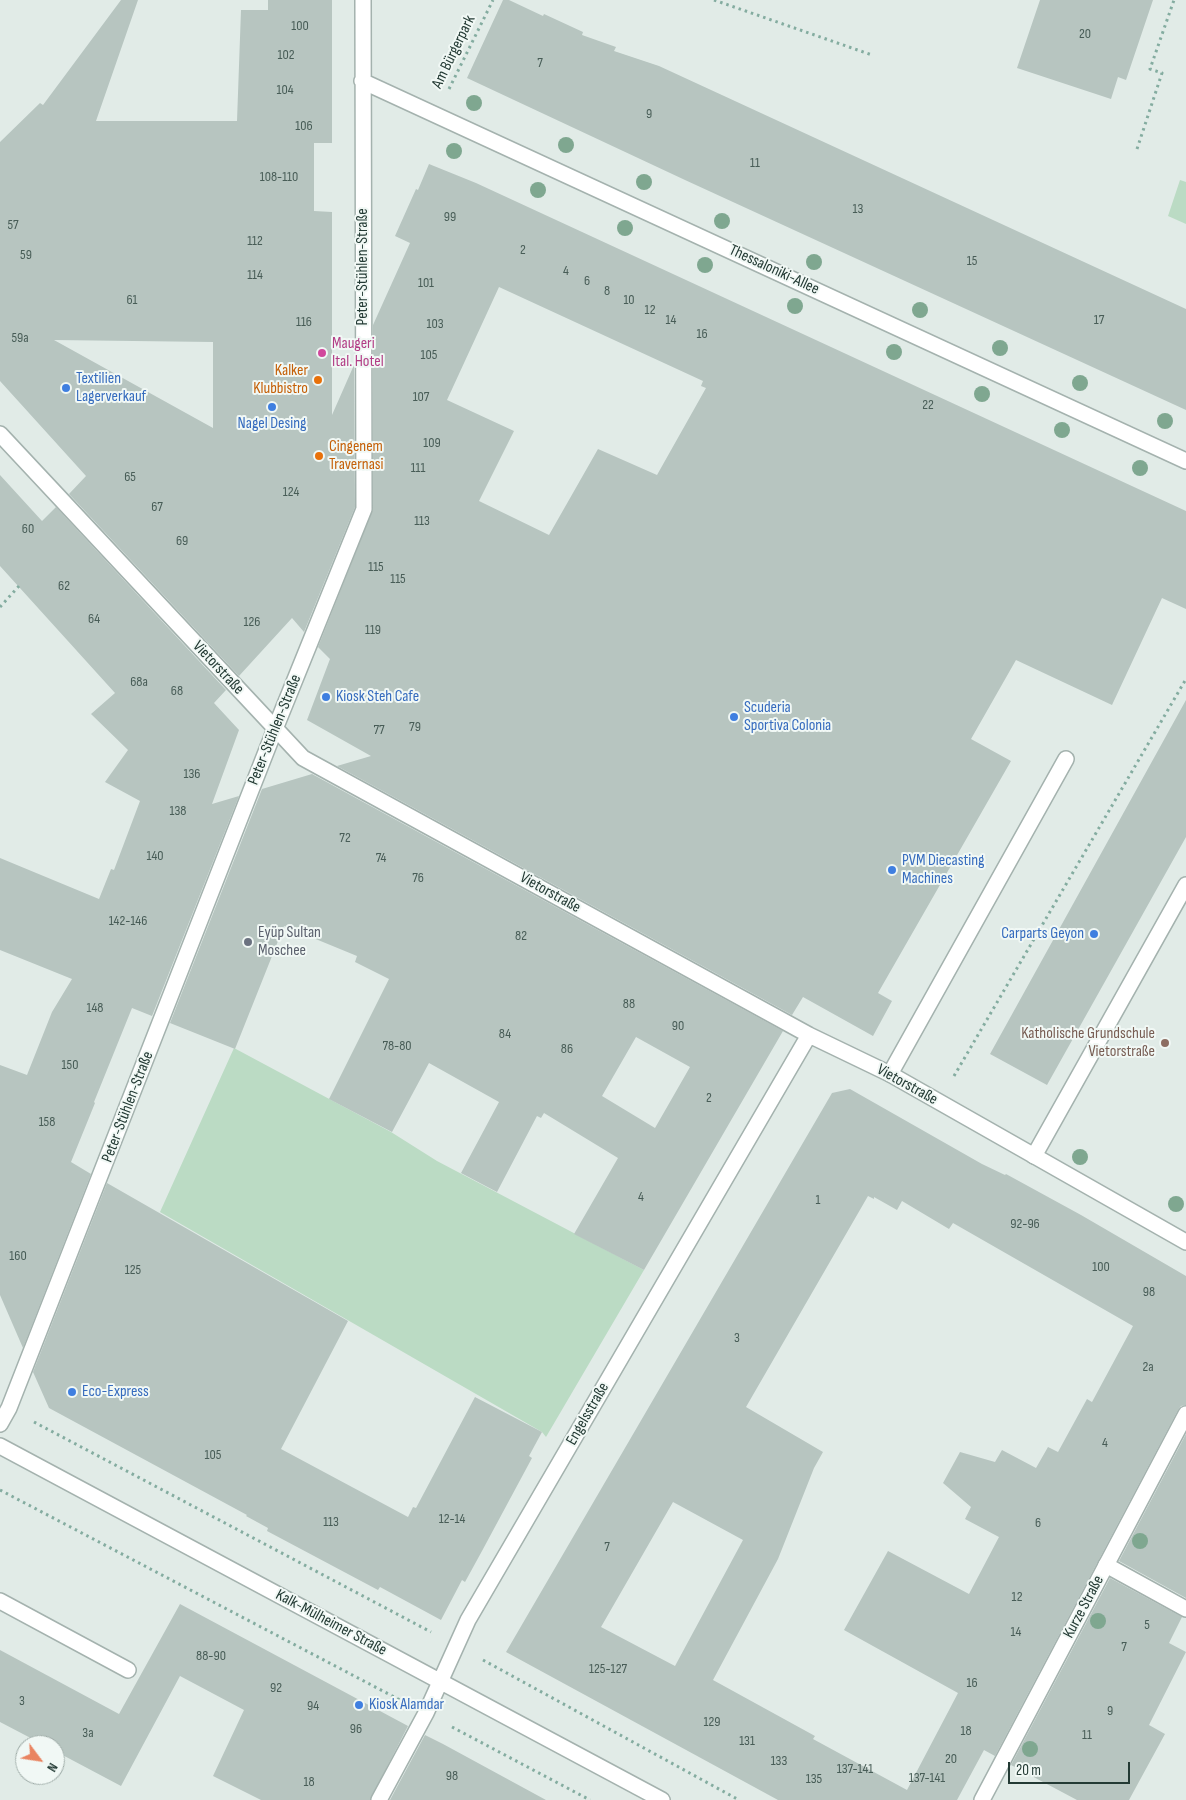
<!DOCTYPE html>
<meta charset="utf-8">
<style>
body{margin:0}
#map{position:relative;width:1186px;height:1800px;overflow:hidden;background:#e1ebe7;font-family:"Sofia Sans Condensed",sans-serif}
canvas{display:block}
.north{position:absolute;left:15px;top:1735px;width:50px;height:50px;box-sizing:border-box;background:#f1f8f5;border:1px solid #9faca8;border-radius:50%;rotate:121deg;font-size:14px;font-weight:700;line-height:20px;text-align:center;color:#233a34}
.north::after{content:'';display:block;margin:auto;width:18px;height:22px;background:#e98461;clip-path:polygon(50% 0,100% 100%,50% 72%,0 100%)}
.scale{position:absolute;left:1008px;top:1762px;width:122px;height:22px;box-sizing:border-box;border:2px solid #233a34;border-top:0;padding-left:6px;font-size:15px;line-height:18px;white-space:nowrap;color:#233a34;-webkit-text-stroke:4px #f1f8f5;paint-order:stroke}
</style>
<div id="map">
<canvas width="1186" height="1800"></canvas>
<div class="north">N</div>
<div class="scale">20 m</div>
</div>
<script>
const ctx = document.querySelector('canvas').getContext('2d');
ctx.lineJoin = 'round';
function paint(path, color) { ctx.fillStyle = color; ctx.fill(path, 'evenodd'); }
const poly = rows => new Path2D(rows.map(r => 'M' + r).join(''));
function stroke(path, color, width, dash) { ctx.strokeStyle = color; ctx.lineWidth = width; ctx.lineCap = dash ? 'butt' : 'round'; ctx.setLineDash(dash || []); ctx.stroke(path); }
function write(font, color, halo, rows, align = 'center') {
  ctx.font = font + ' "Sofia Sans Condensed",sans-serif'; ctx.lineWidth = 4; ctx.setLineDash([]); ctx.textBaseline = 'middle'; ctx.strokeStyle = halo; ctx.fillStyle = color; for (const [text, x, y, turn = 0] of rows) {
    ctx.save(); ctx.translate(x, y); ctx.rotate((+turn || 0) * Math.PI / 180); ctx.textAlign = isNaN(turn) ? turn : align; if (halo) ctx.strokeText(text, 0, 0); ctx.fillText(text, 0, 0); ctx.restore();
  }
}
const green = poly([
 [1180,180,1186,182,1186,224,1168,216],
 [234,1048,391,1132,437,1161,644,1270,546,1437,542,1432,160,1212]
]);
const building = poly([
 [121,0,138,0,96,121,237,121,241,10,268,10,268,0,332,0,332,143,314,143,314,211,332,212,332,415,354,365,355,507,304,632,292,618,239,676,69,494,86,476,0,381,0,142,40,103,43,105],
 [54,340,213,342,213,428],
 [503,0,509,0,543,16,544,14,583,32,582,35,616,47,614,51,659,66,1186,309,1186,410,685,180,467,78],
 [1040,0,1153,0,1126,80,1118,77,1111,99,1017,68],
 [429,164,476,183,1186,511,1186,609,1162,598,1112,705,1016,660,971,739,1011,761,878,993,892,1001,873,1036,803,997,792,1015,337,766,371,756,307,720,330,659,318,647,373,509,373,325,410,243,395,236,416,189,418,190],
 [499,287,703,381,701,386,706,388,657,475,598,449,549,535,479,501,514,431,447,400],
 [0,475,42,521,56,507,226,690,214,703,239,730,212,804,239,796,152,1016,132,1008,94,1102,95,1103,71,1162,91,1174,23,1348,0,1295,0,1065,27,1075,52,1012,72,979,0,950,0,858,99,899,111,869,114,870,140,801,105,782,128,750,91,714,115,693,0,566],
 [1186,700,1186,837,1047,1085,990,1054],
 [312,774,783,1031,644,1270,574,1234,618,1158,544,1113,541,1118,537,1116,497,1192,461,1173,499,1102,429,1063,392,1132,329,1099,389,979,355,962,357,956,284,926,235,1049,170,1023,262,789],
 [636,1037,690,1067,655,1128,602,1096],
 [850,1089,982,1164,1005,1175,1006,1174,1081,1215,1186,1276,1186,1405,1181,1406,1178,1410,995,1756,984,1750,957,1800,778,1800,506,1652,832,1093],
 [868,1196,874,1199,874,1197,897,1210,902,1201,949,1229,953,1223,1133,1326,1092,1402,1087,1399,1058,1452,1048,1447,1036,1468,1002,1450,995,1462,960,1452,943,1483,971,1507,965,1519,999,1537,969,1594,888,1551,844,1630,958,1693,907,1790,813,1739,815,1736,713,1680,778,1559,814,1468,823,1452,746,1407],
 [673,1502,743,1540,675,1666,601,1627],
 [107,1183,348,1321,281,1449,408,1517,413,1507,416,1508,475,1397,542,1432,529,1456,532,1458,482,1551,465,1582,462,1580,441,1620,380,1587,378,1590,267,1531,268,1528,246,1516,247,1515,49,1408,33,1372],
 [1186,1434,1186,1598,1119,1561],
 [1110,1578,1182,1617,1169,1643,1186,1652,1149,1725,1165,1734,1129,1800,1077,1800,1011,1765],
 [180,1604,408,1726,370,1800,261,1800,213,1776,244,1710,180,1676,121,1786,55,1751,55,1745,44,1745,0,1722,0,1650,119,1714],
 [425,1735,443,1744,546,1800,390,1800]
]);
const path = poly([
 [714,0,872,55],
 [449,89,493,0],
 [1137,149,1162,73,1150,69,1174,0],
 [0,607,19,586],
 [954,1076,1186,679],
 [34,1422,431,1632],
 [0,1490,400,1700],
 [483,1660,739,1800],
 [452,1727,590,1800]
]);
const lane = poly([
 [890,1074,1066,759],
 [1034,1156,1186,885],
 [1106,1565,1186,1609],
 [0,1601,128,1670]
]);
const street = poly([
 [362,81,1186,461],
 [0,434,303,758,809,1035,890,1074,1186,1242],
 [0,1424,9,1408,275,729,364,509,363,0],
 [0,1446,662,1800],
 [379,1800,426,1713,468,1620,809,1035],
 [982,1800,1186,1414]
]);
const trees = [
 [474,103],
 [566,145],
 [454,151],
 [644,182],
 [538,190],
 [722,221],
 [625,228],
 [814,262],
 [705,265],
 [795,306],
 [920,310],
 [1000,348],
 [894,352],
 [1080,383],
 [982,394],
 [1165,421],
 [1062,430],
 [1140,468],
 [1080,1157],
 [1176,1204],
 [1140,1541],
 [1098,1621],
 [1030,1749]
];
const markers = [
 [322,353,5,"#d1479c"],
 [318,380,5,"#e8710a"],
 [66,388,5,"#3f7fe0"],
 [272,407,5,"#3f7fe0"],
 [319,456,5,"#e8710a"],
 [326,697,5,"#3f7fe0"],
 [734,717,5,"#3f7fe0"],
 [892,870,5,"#3f7fe0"],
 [1094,934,5,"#3f7fe0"],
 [248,942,5,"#6b7280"],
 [1165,1043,5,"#8d6e63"],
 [72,1392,5,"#3f7fe0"],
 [359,1705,5,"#3f7fe0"]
];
const numberNames = [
 ["100",300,26],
 ["20",1085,34],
 ["102",286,55],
 ["7",540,63],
 ["104",285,90],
 ["9",649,114],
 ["106",304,126],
 ["11",755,163],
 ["108-110",279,177],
 ["13",858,209],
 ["99",450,217],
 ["57",13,225],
 ["112",255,241],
 ["2",523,250],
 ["59",26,255],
 ["15",972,261],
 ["4",566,271],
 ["114",255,275],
 ["6",587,281],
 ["101",426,283],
 ["8",607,291],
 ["61",132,300],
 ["10",629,300],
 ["12",650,310],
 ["14",671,320],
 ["17",1099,320],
 ["116",304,322],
 ["103",435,324],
 ["16",702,334],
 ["59a",20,338],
 ["105",429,355],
 ["107",421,397],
 ["22",928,405],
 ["109",432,443],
 ["111",418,468],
 ["65",130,477],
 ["124",291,492],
 ["67",157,507],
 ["113",422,521],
 ["60",28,529],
 ["69",182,541],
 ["115",376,567],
 ["115",398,579],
 ["62",64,586],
 ["64",94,619],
 ["126",252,622],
 ["119",373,630],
 ["68a",139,682],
 ["68",177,691],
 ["79",415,727],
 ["77",379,730],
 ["136",192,774],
 ["138",178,811],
 ["72",345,838],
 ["140",155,856],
 ["74",381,858],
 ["76",418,878],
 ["142-146",128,921],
 ["82",521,936],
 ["88",629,1004],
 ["148",95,1008],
 ["90",678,1026],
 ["84",505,1034],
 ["78-80",397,1046],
 ["86",567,1049],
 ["150",70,1065],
 ["2",709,1098],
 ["158",47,1122],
 ["4",641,1197],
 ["1",818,1200],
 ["92-96",1025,1224],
 ["160",18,1256],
 ["100",1101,1267],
 ["125",133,1270],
 ["98",1149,1292],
 ["3",737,1338],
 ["2a",1148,1367],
 ["4",1105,1443],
 ["105",213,1455],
 ["12-14",452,1519],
 ["113",331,1522],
 ["6",1038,1523],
 ["7",607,1547],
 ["12",1017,1597],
 ["5",1147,1625],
 ["14",1016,1632],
 ["7",1124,1647],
 ["88-90",211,1656],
 ["125-127",608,1669],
 ["16",972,1683],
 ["92",276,1688],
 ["3",22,1701],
 ["94",313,1706],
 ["9",1110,1711],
 ["129",712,1722],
 ["96",356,1729],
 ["18",966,1731],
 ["3a",88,1733],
 ["11",1087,1735],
 ["131",747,1741],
 ["20",951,1759],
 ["133",779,1761],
 ["137-141",855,1769],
 ["98",452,1776],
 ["137-141",927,1778],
 ["135",814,1779],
 ["18",309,1782]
];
const streetNames = [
 ["Am Bürgerpark",454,52,-64],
 ["Peter-Stühlen-Straße",363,267,-90],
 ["Thessaloniki-Allee",774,270,25],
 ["Vietorstraße",218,668,47],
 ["Peter-Stühlen-Straße",275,730,-68],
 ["Vietorstraße",550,893,29],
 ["Vietorstraße",907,1085,29],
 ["Peter-Stühlen-Straße",128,1107,-69],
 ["Engelsstraße",588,1414,-60],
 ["Kurze Straße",1084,1607,-62],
 ["Kalk-Mülheimer Straße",331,1623,28]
];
const hotelNames = [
 ["Maugeri",332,344],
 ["Ital. Hotel",332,362]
];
const foodNames = [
 ["Kalker",308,371],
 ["Klubbistro",308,389],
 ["Cingenem",329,447,"left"],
 ["Travernasi",329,465,"left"]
];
const shopNames = [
 ["Textilien",76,379],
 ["Lagerverkauf",76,397],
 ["Nagel Desing",272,424,"center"],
 ["Kiosk Steh Cafe",336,697],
 ["Scuderia",744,708],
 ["Sportiva Colonia",744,726],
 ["PVM Diecasting",902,861],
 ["Machines",902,879],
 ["Carparts Geyon",1084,934,"right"],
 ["Eco-Express",82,1392],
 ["Kiosk Alamdar",369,1705]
];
const worshipNames = [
 ["Eyüp Sultan",258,933],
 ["Moschee",258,951]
];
const educationNames = [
 ["Katholische Grundschule",1155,1034],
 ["Vietorstraße",1155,1052]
];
paint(green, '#bbdbc4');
paint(building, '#b7c5c0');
stroke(lane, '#a4b2ae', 18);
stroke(street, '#a4b2ae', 18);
stroke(path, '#84aca0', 3, [2.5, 4]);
stroke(lane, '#fff', 15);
stroke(street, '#fff', 15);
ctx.fillStyle = '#7fa790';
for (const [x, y] of trees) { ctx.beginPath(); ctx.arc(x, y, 8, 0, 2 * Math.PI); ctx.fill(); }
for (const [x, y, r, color] of markers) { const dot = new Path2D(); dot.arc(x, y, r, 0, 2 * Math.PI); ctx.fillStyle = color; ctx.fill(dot); stroke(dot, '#f1f8f5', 2); }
write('14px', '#485d57', null, numberNames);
write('16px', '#233a34', '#f1f8f5', streetNames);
write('16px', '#b23c85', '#f1f8f5', hotelNames, 'left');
write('16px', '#c56008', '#f1f8f5', foodNames, 'right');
write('16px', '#366cbe', '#f1f8f5', shopNames, 'left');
write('16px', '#5b616d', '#f1f8f5', worshipNames, 'left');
write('16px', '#785e54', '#f1f8f5', educationNames, 'right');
</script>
